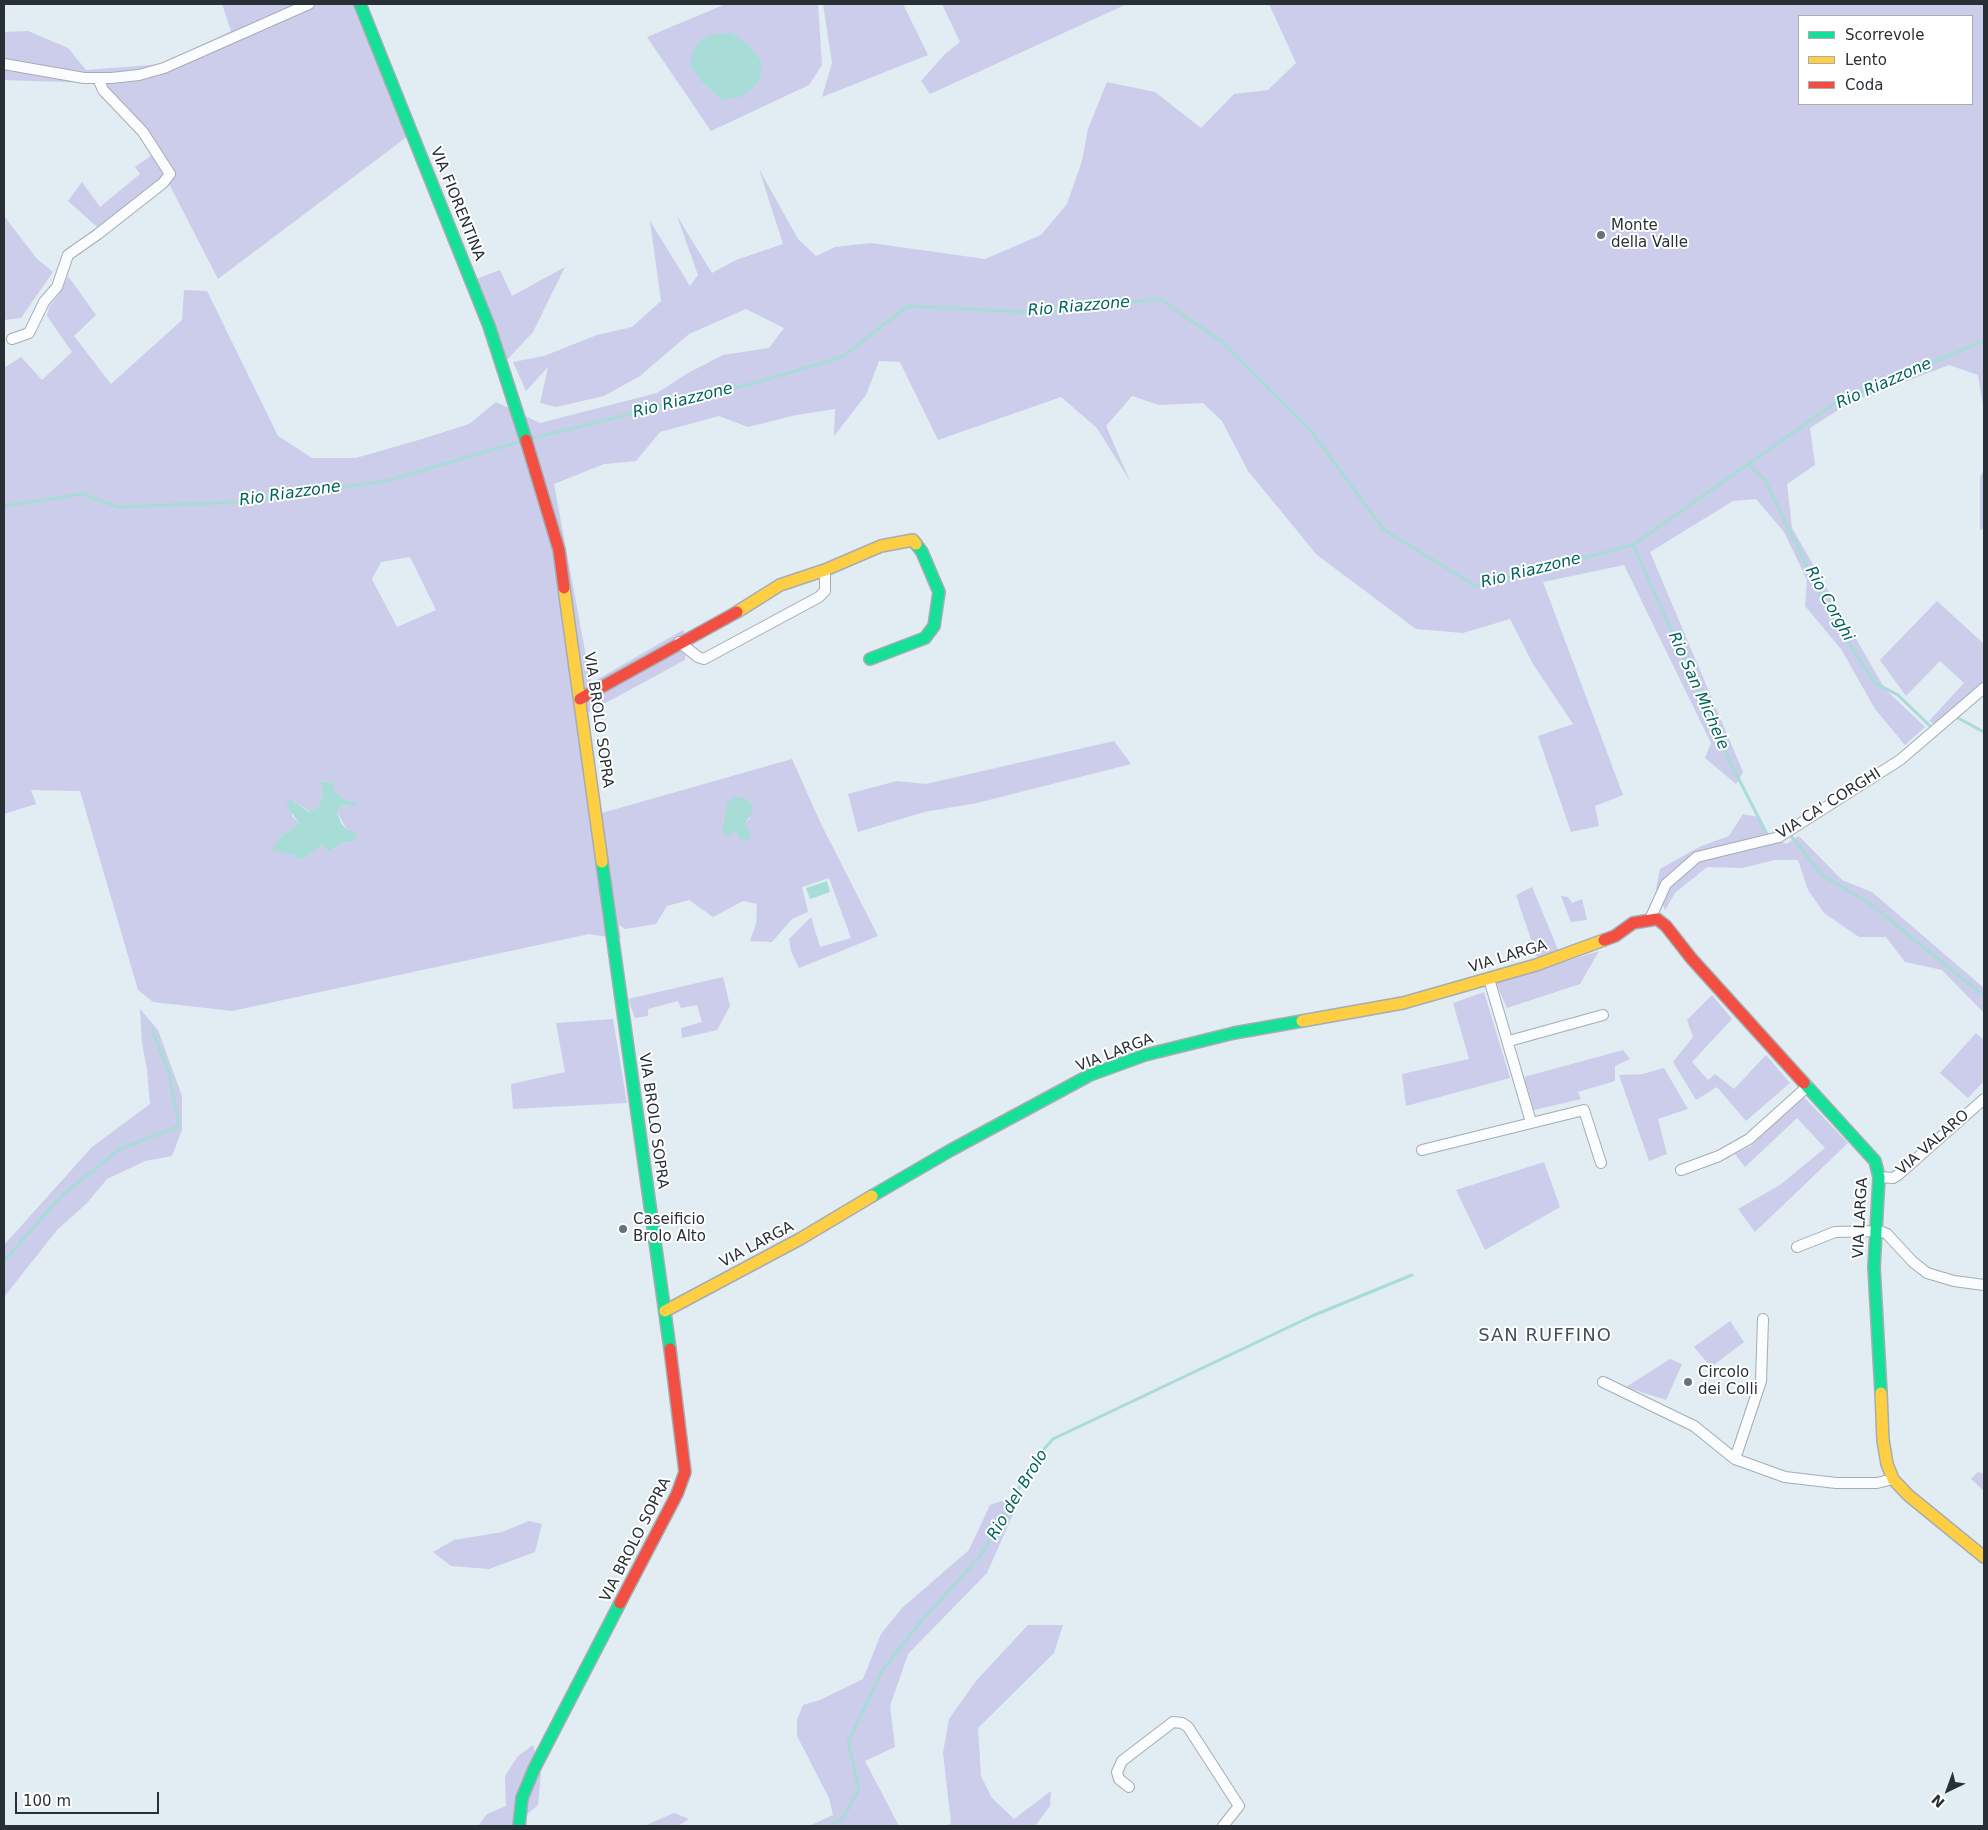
<!DOCTYPE html>
<style>
body{margin:0}
#map{position:relative;width:1988px;height:1830px;overflow:hidden;background:#e1ecf3;font-family:"DejaVu Sans",sans-serif}
canvas{display:block}
.frame{position:absolute;inset:0;border:5px solid #293035;pointer-events:none}
.legend{position:absolute;left:1798px;top:15px;width:175px;height:90px;box-sizing:border-box;background:#fff;border:1px solid #a9acae;margin:0;padding:6px 9px;list-style:none;font-size:15px;color:#293035}
.legend li{display:flex;align-items:center;gap:10px;height:25px}
.legend b{width:25px;border:1px solid #a9acae}
.north{position:absolute;left:1923px;top:1765px;width:50px;height:50px;-webkit-text-stroke:4px #fff;paint-order:stroke;rotate:222deg;font-size:14px;font-weight:700;line-height:20px;text-align:center;color:#293035}
.north::after{content:'';display:block;margin:auto;width:18px;height:22px;background:#293035;clip-path:polygon(50% 0,100% 100%,50% 72%,0 100%)}
.scale{position:absolute;left:15px;top:1792px;width:144px;height:22px;box-sizing:border-box;border:2px solid #293035;border-top:0;padding-left:6px;font-size:15px;line-height:18px;white-space:nowrap;color:#293035;-webkit-text-stroke:4px #fff;paint-order:stroke}
</style>
<div id="map">
<canvas width="1988" height="1830"></canvas>
<div class="frame"></div>
<ul class="legend">
<li><b style="height:6px;background:#16e098"></b>Scorrevole</li>
<li><b style="height:6px;background:#ffcf43"></b>Lento</li>
<li><b style="height:6px;background:#f24e42"></b>Coda</li>
</ul>
<div class="north">N</div>
<div class="scale">100 m</div>
</div>
<script>
const ctx = document.querySelector('canvas').getContext('2d');
ctx.lineJoin = 'round';
function paint(path, color) { ctx.fillStyle = color; ctx.fill(path, 'evenodd'); }
const poly = rows => new Path2D(rows.map(r => 'M' + r).join(''));
function stroke(path, color, width, dash) { ctx.strokeStyle = color; ctx.lineWidth = width; ctx.lineCap = dash ? 'butt' : 'round'; ctx.setLineDash(dash || []); ctx.stroke(path); }
function write(font, color, halo, rows, align = 'center') {
  ctx.font = font + ' "DejaVu Sans",sans-serif'; ctx.lineWidth = 4; ctx.setLineDash([]); ctx.textBaseline = 'middle'; ctx.strokeStyle = halo; ctx.fillStyle = color; for (const [text, x, y, turn = 0] of rows) {
    ctx.save(); ctx.translate(x, y); ctx.rotate((+turn || 0) * Math.PI / 180); ctx.textAlign = isNaN(turn) ? turn : align; if (halo) ctx.strokeText(text, 0, 0); ctx.fillText(text, 0, 0); ctx.restore();
  }
}
const green = poly([
 [222,4,356,4,408,136,218,279,168,182,105,234,68,201,82,182,100,207,140,174,135,167,155,153,117,106,92,83,4,80,4,32,28,31,68,48,86,70,163,64,231,31],
 [726,4,818,4,822,65,809,85,711,131,647,37],
 [750,46,761,60,761,77,721,100,703,83],
 [823,4,903,4,928,55,822,97,832,63],
 [942,4,1127,4,930,94,921,81,945,54,960,42],
 [1269,4,1984,4,1984,413,1978,375,1949,365,1851,402,1810,428,1815,465,1787,484,1792,528,1885,689,1925,727,1905,745,1875,709,1841,649,1805,606,1807,580,1784,532,1756,499,1733,501,1650,552,1743,772,1736,784,1705,758,1711,743,1624,565,1543,582,1623,795,1595,806,1599,826,1571,832,1538,736,1573,724,1533,664,1510,619,1463,633,1416,629,1317,555,1248,471,1222,421,1203,403,1159,405,1132,396,1106,426,1130,481,1097,428,1061,397,938,440,900,362,879,361,866,395,834,436,835,409,796,415,748,427,719,416,660,432,636,461,604,464,554,484,591,683,683,630,687,638,685,660,587,713,602,813,792,759,821,824,878,936,799,968,791,951,789,939,811,917,820,947,851,938,829,878,802,887,808,912,792,919,772,942,750,941,756,924,757,904,743,901,713,917,689,900,667,906,656,924,625,929,619,925,621,939,589,934,232,1011,153,1002,138,990,80,791,31,790,36,804,4,814,4,368,21,357,42,380,72,352,47,316,49,307,59,295,68,276,96,315,74,336,111,384,182,320,184,290,207,291,278,436,312,458,356,458,422,439,469,424,496,402,540,423,657,393,688,373,723,355,769,348,784,328,746,309,689,334,640,376,604,396,556,407,540,403,548,367,526,391,513,362,544,356,597,335,632,327,661,301,650,221,690,286,698,275,677,216,712,273,736,260,783,244,759,169,798,239,816,256,835,247,871,243,985,259,1041,235,1067,204,1082,161,1088,129,1107,82,1155,92,1201,128,1234,94,1268,90,1296,63],
 [1799,16,1972,16,1972,104,1799,104],
 [410,557,436,610,397,627,372,579,381,562],
 [321,781,334,783,334,792,352,806,342,805,337,812,353,841,342,843,329,852,323,845,301,860,292,855,279,838,299,823,292,816,291,799,310,812,318,807,323,796],
 [726,805,750,818,746,823,748,832,739,838,734,830,722,832],
 [4,216,37,259,53,272,21,318,4,320],
 [565,267,533,332,506,361,476,279,500,270,512,296],
 [1984,469,1984,530,1980,529,1980,477],
 [1937,601,1984,644,1984,682,1935,725,1929,721,1964,683,1940,661,1906,696,1880,660],
 [1114,741,1131,764,977,803,924,812,858,832,848,794,897,781,926,784],
 [1743,814,1758,817,1766,832,1786,844,1799,836,1842,880,1872,892,1984,988,1984,1013,1942,970,1905,962,1886,937,1859,937,1824,913,1808,890,1798,860,1775,860,1742,868,1707,867,1675,893,1665,910,1656,889,1660,869,1699,847,1729,836],
 [1532,887,1559,952,1538,960,1516,895],
 [1561,896,1568,897,1572,903,1582,899,1587,920,1571,922],
 [1599,951,1580,984,1507,1008,1496,983],
 [723,977,730,1006,717,1030,682,1038,681,1028,702,1022,697,1005,681,1008,678,1001,648,1009,648,1016,635,1018,628,999],
 [1484,992,1510,1078,1406,1106,1402,1074,1469,1059,1453,1003],
 [1712,995,1732,1019,1692,1062,1708,1080,1715,1074,1734,1089,1766,1055,1790,1083,1746,1121,1717,1087,1696,1100,1673,1062,1693,1037,1687,1020],
 [140,1009,158,1030,182,1096,182,1130,172,1156,145,1161,107,1179,87,1203,57,1230,4,1297,4,1245,92,1147,150,1104,147,1069,142,1043],
 [613,1019,627,1103,513,1109,511,1084,565,1072,556,1023],
 [1976,1033,1984,1040,1984,1081,1968,1098,1940,1073],
 [1623,1050,1630,1059,1615,1066,1615,1081,1578,1092,1581,1099,1534,1110,1524,1077],
 [1664,1068,1688,1109,1658,1119,1667,1154,1649,1161,1619,1075,1643,1074],
 [1802,1095,1848,1143,1755,1232,1738,1209,1780,1185,1825,1148,1797,1118,1745,1167,1735,1154,1751,1146],
 [1544,1162,1560,1207,1485,1250,1456,1190],
 [1730,1321,1744,1342,1711,1367,1694,1347],
 [1670,1359,1682,1364,1666,1400,1626,1387],
 [1978,1472,1984,1474,1984,1491,1971,1479],
 [1022,1494,987,1573,908,1654,890,1706,895,1747,865,1761,899,1826,809,1826,833,1815,829,1798,797,1736,797,1720,803,1705,820,1700,863,1679,881,1634,902,1608,969,1550,990,1505],
 [529,1521,542,1524,535,1552,489,1569,451,1566,433,1552,454,1540,502,1532],
 [1028,1625,1063,1625,1054,1653,978,1728,981,1776,992,1798,1014,1819,1051,1791,1050,1806,1035,1826,946,1826,951,1823,943,1753,949,1719,976,1681],
 [533,1745,541,1773,538,1805,525,1816,527,1826,478,1826,487,1814,506,1806,505,1776,518,1756],
 [674,1813,689,1819,678,1826,644,1826]
]);
const water = poly([
 [731,33,750,46,761,60,761,77,752,89,741,97,721,100,703,83,691,67,691,55,700,41,714,34],
 [321,781,334,783,334,792,345,800,358,803,352,806,342,805,337,812,341,823,347,830,352,830,357,835,353,841,342,843,329,852,323,845,301,860,292,855,272,850,279,838,299,823,286,805,291,799,309,812,318,807,323,796],
 [735,796,746,799,754,807,746,823,751,837,746,841,739,838,735,831,728,836,722,832,726,805],
 [827,881,830,892,810,899,806,888]
]);
const stream = poly([
 [530,439,751,384,842,357,908,306,1044,313,1160,299,1225,344,1311,431,1384,530,1476,586,1633,545,1838,401,1984,341],
 [1748,464,1765,480,1821,595,1853,650,1875,683,1898,695,1930,726],
 [4,506,83,494,117,507,239,502,386,481,522,441],
 [1633,545,1732,766,1768,836],
 [1958,718,1984,732],
 [1791,836,1822,875,1869,903,1984,996],
 [4,1261,61,1196,120,1149,179,1126,169,1073,152,1029],
 [829,1826,843,1818,859,1789,848,1742,882,1671,916,1627,982,1554,1036,1458,1053,1439,1312,1316,1412,1275]
]);
const street = poly([
 [4,64,84,78,111,78,139,75,164,68,309,4],
 [12,339,29,333,44,302,57,287,68,255,98,234,163,183,170,174,143,132,103,90,98,78],
 [679,642,698,657,704,659,819,597,825,591,825,570],
 [1650,919,1666,884,1697,857,1779,837,1900,760,1984,688],
 [1489,979,1531,1122],
 [1509,1041,1603,1015],
 [1422,1150,1584,1110,1601,1163],
 [1681,1170,1719,1156,1749,1139,1808,1086],
 [1879,1177,1893,1178,1898,1175,1984,1099],
 [1797,1247,1835,1232,1880,1231,1887,1234,1913,1262,1927,1273,1954,1281,1984,1285],
 [1603,1382,1694,1426,1735,1459,1785,1477,1836,1483,1877,1483,1893,1479],
 [1735,1459,1761,1381,1763,1319],
 [1129,1787,1119,1779,1117,1772,1122,1761,1173,1722,1182,1723,1188,1727,1239,1806,1223,1826]
]);
const fast = poly([
 [360,4,489,326,526,440],
 [870,659,925,638,934,626,939,592,922,552,916,544],
 [602,862,670,1349],
 [1804,1083,1875,1161,1879,1177,1874,1267,1881,1393],
 [872,1196,951,1150,1090,1075,1145,1055,1234,1033,1302,1021],
 [519,1826,522,1798,534,1769,620,1603]
]);
const slow = poly([
 [564,588,602,862],
 [737,612,780,585,825,570,881,546,913,540,916,544],
 [1302,1021,1403,1003,1536,965,1604,940],
 [665,1311,800,1239,872,1196],
 [1881,1393,1883,1440,1887,1464,1893,1479,1908,1495,1984,1557]
]);
const jam = poly([
 [526,440,559,550,564,588],
 [580,699,737,612],
 [1604,940,1615,936,1633,923,1657,919,1666,926,1691,958,1804,1083],
 [620,1603,677,1494,685,1472,670,1349]
]);
const markers = [
 [1601,235,5,"#697278"],
 [623,1229,5,"#697278"],
 [1688,1382,5,"#697278"]
];
const streetNames = [
 ["VIA FIORENTINA",457,204,68],
 ["VIA BROLO SOPRA",598,720,82],
 ["VIA CA' CORGHI",1829,804,-32],
 ["VIA LARGA",1508,957,-17],
 ["VIA LARGA",1115,1053,-21],
 ["VIA BROLO SOPRA",653,1121,82],
 ["VIA VALARO",1933,1143,-41],
 ["VIA LARGA",1861,1218,-87],
 ["VIA LARGA",757,1245,-28],
 ["VIA BROLO SOPRA",636,1540,-63]
];
const poiNames = [
 ["Monte",1611,226],
 ["della Valle",1611,243],
 ["Caseificio",633,1220],
 ["Brolo Alto",633,1237],
 ["Circolo",1698,1373],
 ["dei Colli",1698,1390]
];
const waterNames = [
 ["Rio Riazzone",1079,307,-5],
 ["Rio Riazzone",1884,384,-24],
 ["Rio Riazzone",683,401,-14],
 ["Rio Riazzone",290,494,-8],
 ["Rio Riazzone",1531,571,-14],
 ["Rio Corghi",1829,604,61],
 ["Rio San Michele",1698,691,66],
 ["Rio del Brolo",1018,1495,-59]
];
const quarterNames = [
 ["SAN RUFFINO",1545,1336]
];
paint(green, '#cbcdeb');
paint(water, '#a8dcd6');
stroke(stream, '#a8dcd6', 3);
stroke(street, '#a5adb3', 12);
stroke(fast, '#a5adb3', 14);
stroke(slow, '#a5adb3', 14);
stroke(jam, '#a5adb3', 14);
stroke(street, '#fafcfd', 10);
stroke(fast, '#16e098', 11);
stroke(slow, '#ffcf43', 11);
stroke(jam, '#f24e42', 11);
for (const [x, y, r, color] of markers) { const dot = new Path2D(); dot.arc(x, y, r, 0, 2 * Math.PI); ctx.fillStyle = color; ctx.fill(dot); stroke(dot, '#fff', 2); }
write('15px', '#293035', '#fff', streetNames);
write('15px', '#293035', '#fff', poiNames, 'left');
write('italic 16px', '#00645a', '#fff', waterNames);
ctx.letterSpacing = '1px';
write('18px', '#41515c', '#fff', quarterNames);
ctx.letterSpacing = '0px';
</script>
